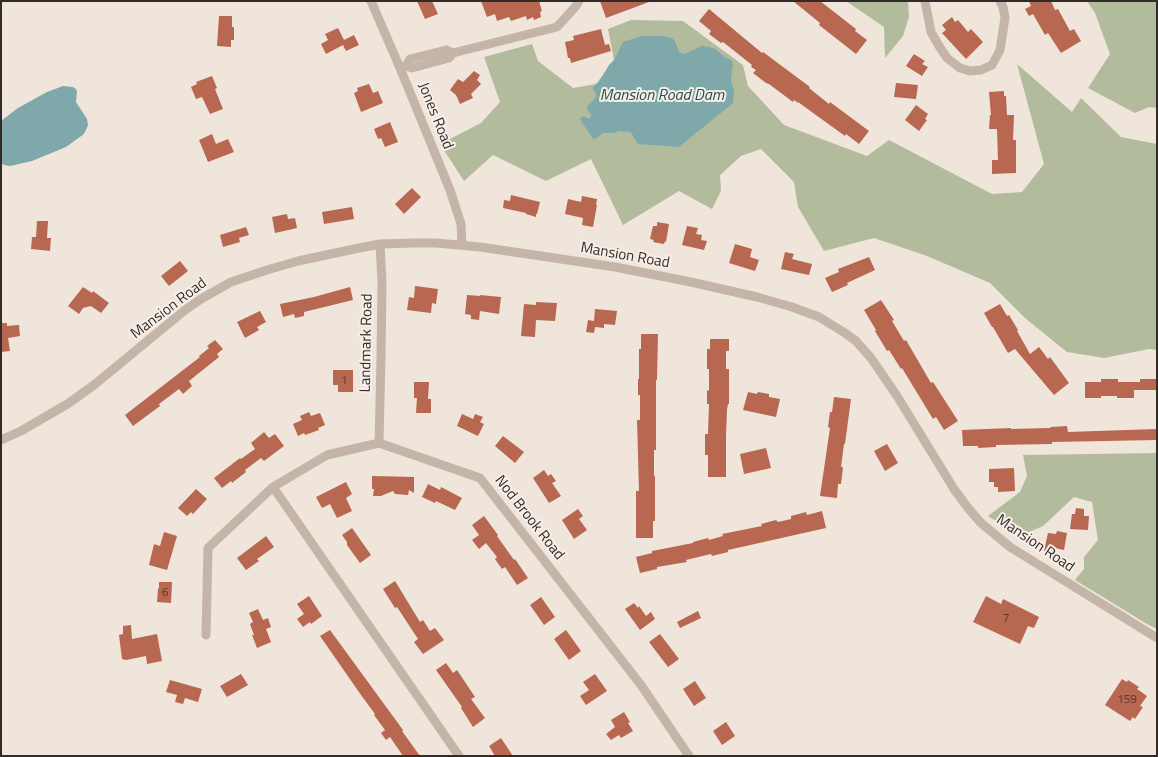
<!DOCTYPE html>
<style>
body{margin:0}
#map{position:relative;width:1158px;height:757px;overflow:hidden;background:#efe5db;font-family:"Titillium Web",sans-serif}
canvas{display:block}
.frame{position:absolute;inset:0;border:2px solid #332b28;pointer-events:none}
</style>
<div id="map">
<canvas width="1158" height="757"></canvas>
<div class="frame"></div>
</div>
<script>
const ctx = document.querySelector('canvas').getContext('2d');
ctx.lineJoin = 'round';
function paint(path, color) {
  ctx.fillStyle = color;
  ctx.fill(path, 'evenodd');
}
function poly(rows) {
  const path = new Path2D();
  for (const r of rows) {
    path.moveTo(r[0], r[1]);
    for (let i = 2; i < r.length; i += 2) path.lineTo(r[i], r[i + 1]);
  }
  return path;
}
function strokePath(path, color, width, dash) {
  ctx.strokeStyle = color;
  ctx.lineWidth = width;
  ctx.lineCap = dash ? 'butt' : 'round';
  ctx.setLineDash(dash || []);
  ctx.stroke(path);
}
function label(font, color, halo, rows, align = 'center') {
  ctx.font = font + ' "Titillium Web",sans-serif';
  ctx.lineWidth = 4;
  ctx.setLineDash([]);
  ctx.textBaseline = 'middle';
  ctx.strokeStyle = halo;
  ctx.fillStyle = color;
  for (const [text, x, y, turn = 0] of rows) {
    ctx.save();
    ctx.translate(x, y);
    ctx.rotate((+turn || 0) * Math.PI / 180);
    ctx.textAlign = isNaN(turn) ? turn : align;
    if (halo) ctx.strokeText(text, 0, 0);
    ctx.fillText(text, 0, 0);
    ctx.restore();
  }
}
paint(poly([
 [846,1,908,1,909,17,903,36,885,58,884,27],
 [1087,1,1157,1,1157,108,1149,107,1135,113,1088,88,1110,54,1095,13],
 [631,20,683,21,743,65,748,86,784,125,867,156,889,140,992,194,1022,192,1044,164,1017,64,1072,112,1081,98,1121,137,1157,144,1157,350,1149,349,1104,358,1067,352,1025,318,990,283,927,256,874,238,824,251,798,207,794,182,761,149,741,156,720,175,721,191,712,209,679,191,623,225,591,159,546,181,493,155,464,181,440,144,481,123,500,102,484,57,532,44,538,61,573,88,596,84,614,60,608,29],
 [1157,453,1157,629,1147,624,1075,580,1084,569,1084,557,1098,540,1092,502,1074,497,1043,526,1020,536,988,516,1020,492,1027,476,1023,455]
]), '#b2bc9d');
paint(poly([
 [642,36,663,36,672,38,675,41,679,52,685,54,702,46,709,47,716,49,724,57,731,60,733,63,731,80,734,91,733,103,679,147,638,144,632,134,629,132,620,131,613,133,603,133,597,138,593,139,580,119,582,116,590,119,591,115,587,109,588,105,594,100,596,97,596,93,593,90,593,87,599,82,609,65,614,60,623,42],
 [63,86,73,87,76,89,77,92,76,102,87,119,88,125,84,134,66,147,32,161,10,166,4,165,1,163,1,121,18,108,47,92]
]), '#7ea8a9');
paint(poly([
 [417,1,432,1,438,14,425,19],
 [481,1,539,1,542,11,540,12,541,17,534,20,533,17,527,20,526,16,511,21,509,17,497,21,495,14,487,17],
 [600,1,649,1,649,2,606,18],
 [793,1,820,1,856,29,855,31,867,40,856,54,819,25,820,23],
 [1029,1,1051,1,1055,10,1058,9,1070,31,1074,29,1081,41,1061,53,1048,33,1045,35,1033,14,1029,16,1025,9,1031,6],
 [709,9,762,53,763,52,810,87,809,88,829,104,830,102,869,131,859,144,846,134,845,136,798,102,798,103,794,100,793,102,769,84,766,83,753,73,756,70,751,67,752,65,723,42,721,43,709,34,711,31,699,21],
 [219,16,232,16,232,27,234,27,234,40,231,40,231,47,217,46],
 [952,17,955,22,958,20,968,32,971,29,983,42,966,59,942,33,946,30,942,25],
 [338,28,344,40,354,35,359,45,346,51,343,45,326,54,321,44,328,40,325,34],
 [601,29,605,45,609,44,611,51,571,63,570,58,568,58,565,42,574,40,573,36],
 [914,54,925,61,922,64,928,67,922,76,906,66],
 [474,71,480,75,477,80,481,84,471,94,473,98,460,104,456,95,450,90,458,79,463,82],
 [212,76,217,88,215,89,223,109,210,114,202,97,196,99,191,87,197,84,196,82],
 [896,83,918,85,916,99,894,97],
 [369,84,373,93,378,91,383,103,361,112,354,93,358,91,357,88],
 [1004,91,1004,96,1006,96,1007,115,1014,115,1013,140,1016,140,1016,173,992,174,992,160,998,160,997,129,989,129,990,115,991,115,989,92],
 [916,105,928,114,925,119,927,120,919,131,905,120],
 [390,122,398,142,385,147,381,138,378,139,374,129],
 [212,134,216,144,228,139,234,152,208,162,199,140],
 [412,188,421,197,404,214,395,204],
 [511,195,540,202,537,214,536,214,536,217,526,214,526,213,503,208,504,200,510,201],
 [582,196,597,199,596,205,597,205,593,227,582,225,583,218,565,214,568,199,581,202],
 [352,207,354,219,324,224,322,212],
 [287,214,288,219,295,218,297,228,275,233,272,217],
 [37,221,48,221,47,238,51,238,50,251,31,249,32,237,36,237],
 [657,222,669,224,666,242,665,241,664,244,653,242,654,240,650,239,653,226,657,226],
 [687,226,698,228,696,234,702,235,701,240,707,241,704,250,682,245],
 [246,227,249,235,239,238,240,242,223,247,220,235],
 [735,244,752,249,750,257,759,260,755,271,729,263],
 [785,252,794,254,792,259,812,264,809,275,781,269],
 [869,257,875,270,847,283,848,285,832,292,825,278,839,272,838,269],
 [180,261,188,271,169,286,161,276],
 [415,286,438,289,436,304,432,303,431,313,407,310,409,297,414,298],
 [83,287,92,293,93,291,109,303,101,313,91,306,83,308,79,314,68,306],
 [350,287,353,300,304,312,304,316,295,318,294,314,283,317,280,304,314,297],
 [467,295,480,296,480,295,501,297,499,314,480,311,479,320,471,319,471,315,465,314],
 [881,300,894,320,892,321,904,341,906,340,931,383,933,382,958,421,944,430,936,417,933,419,902,368,901,369,889,350,887,351,875,331,876,330,864,310],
 [536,302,557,303,555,321,536,320,535,337,521,336,524,304,536,305],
 [1000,304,1007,316,1009,315,1018,330,1017,331,1030,354,1039,347,1048,359,1050,357,1069,383,1054,395,1015,349,1008,353,993,327,992,327,984,313],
 [595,309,617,311,615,325,604,324,604,328,595,327,594,333,586,332,588,320,594,321],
 [260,311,266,322,257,327,259,330,245,338,237,322],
 [1,323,7,323,7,326,19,325,20,336,8,338,10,351,1,352],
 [641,334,658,334,657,380,656,380,656,450,654,450,654,476,655,476,655,521,653,521,653,538,636,538,636,491,639,491,637,420,640,420,640,395,638,395,638,379,639,379,639,349,641,349],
 [710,339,729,339,729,351,726,351,726,369,729,369,729,404,728,404,727,410,726,435,726,477,708,477,708,455,705,455,705,434,708,434,709,404,707,404,707,390,709,391,709,369,707,369,707,349,710,349],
 [215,340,223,349,217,354,219,357,189,381,192,386,183,394,179,389,159,404,160,406,133,426,125,415,200,357,199,356,209,348,207,346],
 [333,370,353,370,353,392,338,392,338,385,333,385],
 [1101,379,1118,379,1118,382,1140,382,1140,379,1157,379,1157,390,1134,390,1134,398,1117,398,1117,396,1101,396,1101,398,1085,398,1085,382,1101,382],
 [414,382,429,382,428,399,431,399,431,413,416,413,417,398,414,398],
 [748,392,757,394,758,392,769,394,769,397,780,399,776,417,743,410],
 [834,397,851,399,845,444,844,444,841,467,843,467,841,484,838,484,837,498,820,496,830,428,828,427,830,412,832,412],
 [309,412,311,416,320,413,325,425,318,428,319,430,305,435,304,433,298,436,293,424,302,420,300,416],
 [462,414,473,419,475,414,483,417,480,422,484,424,478,436,457,426],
 [1067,426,1068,432,1157,429,1157,440,1052,442,1052,444,996,445,996,447,978,448,978,446,963,446,962,430,1011,428,1011,429,1050,428,1051,427],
 [264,432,269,438,275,434,284,446,264,461,261,458,245,470,246,472,232,483,231,481,222,488,214,478,240,458,241,459,255,449,251,443],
 [503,436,524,452,515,463,495,446],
 [887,444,898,463,885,471,874,451],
 [766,448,771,468,744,474,740,454],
 [1014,468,1015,491,998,492,998,487,994,487,994,482,989,482,989,469],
 [544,470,548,476,551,474,556,481,552,483,561,496,549,503,533,478],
 [372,476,414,477,414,493,409,490,408,495,395,494,393,491,381,496,373,496,374,489,372,489],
 [346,482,352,494,346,498,352,511,337,518,330,504,322,508,316,497],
 [428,484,440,490,441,487,462,498,455,510,436,501,435,503,422,497],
 [196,489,207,499,193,514,191,512,187,516,178,508],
 [1076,508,1084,509,1084,516,1089,516,1088,530,1070,529,1072,514,1075,514],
 [578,509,583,516,579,519,587,530,574,539,562,520],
 [822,511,826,528,728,550,728,552,712,556,711,554,686,560,687,562,657,567,657,569,640,573,636,557,652,553,652,551,693,543,693,542,708,538,709,540,723,536,722,534,762,526,761,524,776,520,778,522,791,519,791,516,806,512,807,515],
 [484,516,498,535,497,536,514,560,515,559,528,578,517,585,505,567,502,569,495,559,497,557,486,543,479,549,472,540,479,535,472,525],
 [352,528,371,555,360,563,347,545,347,542,342,535],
 [1057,531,1067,533,1064,550,1055,548,1054,553,1044,551,1048,533,1056,534],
 [164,532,177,536,167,570,149,565,154,544,160,546],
 [266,536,274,547,257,559,259,561,246,570,237,558],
 [395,581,420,622,423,620,430,631,435,628,444,640,423,654,414,642,418,639,397,607,395,608,383,589],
 [159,582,172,582,171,603,157,602,158,589,159,588],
 [309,596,322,616,311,624,310,622,303,627,297,619,304,614,297,604],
 [986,596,1001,604,1003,599,1039,617,1034,628,1028,626,1020,644,973,622],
 [541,597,555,617,544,625,530,605],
 [634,603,638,608,639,606,646,616,651,612,655,619,640,630,625,609],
 [258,609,263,620,268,618,271,627,266,629,271,642,257,648,252,635,254,635,250,624,253,622,249,613],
 [698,611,701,618,680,628,677,622],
 [131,625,132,639,157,634,162,661,147,664,146,656,126,660,122,659,119,635,123,634,123,626],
 [330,630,403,730,402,731,420,756,403,756,390,737,386,740,381,733,385,730,374,715,375,714,361,695,320,636],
 [566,630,581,651,569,660,554,639],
 [660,634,679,659,668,667,649,642],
 [446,663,453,673,457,670,475,697,471,699,485,718,473,727,461,708,462,707,436,670],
 [241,674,248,685,227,697,220,686],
 [595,674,607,691,586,705,580,696,589,690,583,682],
 [1122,679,1127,682,1128,680,1139,687,1137,689,1147,696,1140,706,1143,707,1135,719,1133,717,1130,721,1105,705],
 [170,680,202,689,198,702,185,698,183,704,175,702,177,695,166,692],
 [695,681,706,698,694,706,683,689],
 [624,712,630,722,628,723,633,731,621,738,619,735,611,740,606,734,615,727,611,720],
 [726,722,735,736,722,745,713,731],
 [501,738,513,756,495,756,489,746]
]), '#b86750');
strokePath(poly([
 [371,1,400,68,450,190,461,224,462,245],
 [925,1,931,32,939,46,947,58,960,68,970,71,981,70,992,65,1000,50,1005,18,1003,7,1000,1],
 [406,66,410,59,446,50,453,53],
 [400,68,406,66,412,68,449,58,453,53,557,27,576,6,579,1],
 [1,440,21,431,69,403,94,385,185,310,201,299,231,282,267,270,298,261,359,248,380,244,415,243,436,243,480,247,615,267,691,282,757,297,792,307,819,317,845,333,856,341,871,358,897,396,954,489,968,508,981,523,1010,547,1157,638],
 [379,443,381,359,382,281,380,244],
 [273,487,459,756],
 [206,635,208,548,273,487,327,455,379,443,480,478,641,685,689,756]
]), '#c5b5a9', 9);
label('12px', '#543a32', null, [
 ["1",344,381],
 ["6",165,593],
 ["7",1006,619],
 ["159",1127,700]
]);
label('15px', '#332b28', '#f7efe7', [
 ["Jones Road",435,116,68],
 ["Mansion Road",625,256,10],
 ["Mansion Road",169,309,-37],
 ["Landmark Road",367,343,-89],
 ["Nod Brook Road",529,518,52],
 ["Mansion Road",1035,544,34]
]);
label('italic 16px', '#224e50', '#f7efe7', [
 ["Mansion Road Dam",662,96]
]);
</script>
